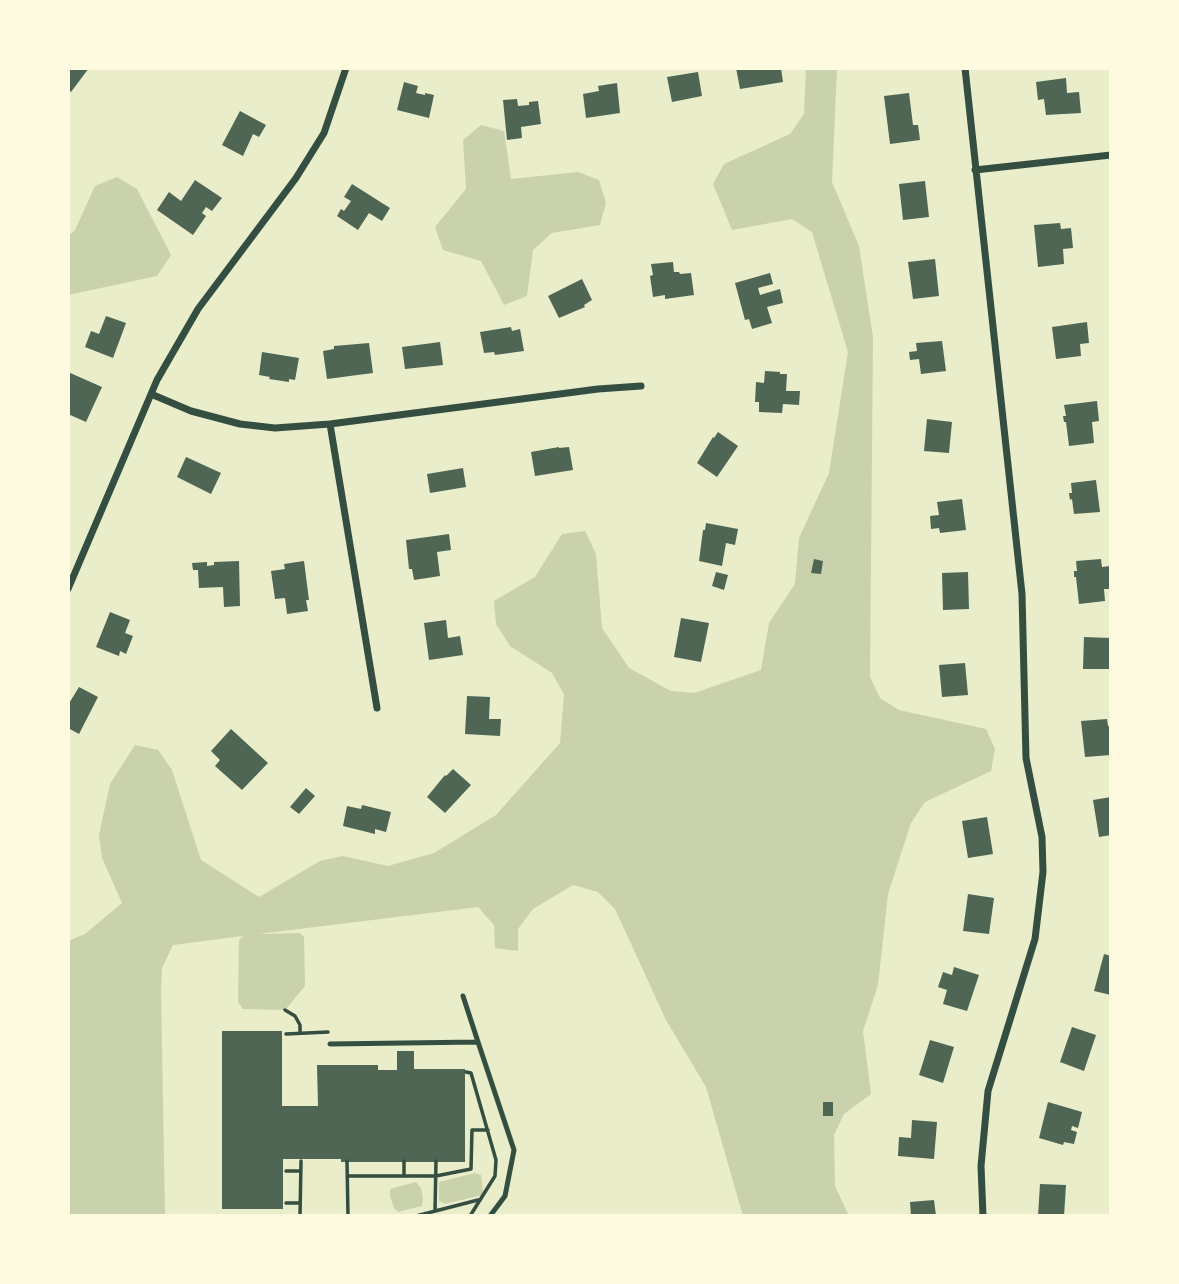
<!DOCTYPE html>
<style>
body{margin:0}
#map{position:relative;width:1179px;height:1284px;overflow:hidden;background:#e9edc9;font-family:Mulish,sans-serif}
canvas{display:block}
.frame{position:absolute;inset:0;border:70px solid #fefae0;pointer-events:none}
</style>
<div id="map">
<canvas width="1179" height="1284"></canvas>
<div class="frame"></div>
</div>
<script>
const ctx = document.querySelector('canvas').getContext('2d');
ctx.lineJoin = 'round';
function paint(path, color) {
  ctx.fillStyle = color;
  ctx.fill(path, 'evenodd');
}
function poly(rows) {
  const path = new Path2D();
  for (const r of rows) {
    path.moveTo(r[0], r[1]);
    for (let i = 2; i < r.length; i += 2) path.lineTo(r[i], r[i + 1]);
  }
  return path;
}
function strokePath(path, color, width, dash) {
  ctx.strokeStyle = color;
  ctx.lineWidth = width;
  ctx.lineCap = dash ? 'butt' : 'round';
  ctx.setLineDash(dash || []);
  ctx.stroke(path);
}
paint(poly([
 [806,68,837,68,832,182,859,246,873,337,870,677,880,698,899,710,986,729,995,749,991,771,925,802,911,823,888,894,878,985,863,1031,871,1094,844,1114,834,1135,835,1186,849,1216,743,1216,706,1087,666,1020,615,909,598,892,573,885,533,909,518,929,518,951,495,948,494,925,478,907,258,934,300,933,304,937,305,986,285,1010,243,1009,238,1002,239,940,243,936,173,945,162,968,161,990,165,1216,68,1216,68,941,85,934,122,903,102,858,99,835,110,784,135,745,158,750,172,770,201,860,259,897,320,861,343,856,388,866,434,853,496,815,560,743,564,694,552,673,510,646,496,624,494,601,535,577,562,534,585,531,596,554,602,628,629,668,671,691,694,693,761,670,769,623,795,584,799,538,829,473,848,352,812,232,792,219,732,230,713,184,724,164,790,134,804,114],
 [481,125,504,131,511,179,578,172,599,180,606,203,600,225,552,233,533,250,527,296,504,305,481,261,443,250,435,227,466,189,463,140],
 [117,177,137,189,171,255,157,276,68,295,68,236,75,230,95,186],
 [475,1173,481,1175,483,1191,482,1195,445,1204,439,1201,439,1182],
 [416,1182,421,1188,423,1199,422,1206,398,1212,394,1208,390,1196,390,1189]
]), '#cad2ad');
paint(poly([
 [68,68,89,68,71,92,68,90],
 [736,68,781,68,783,82,740,89],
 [698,72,702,96,672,102,667,77],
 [1066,78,1067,93,1079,92,1081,113,1046,115,1044,99,1038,100,1036,82],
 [404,82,418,86,416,93,425,95,425,93,434,95,429,118,397,110],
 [617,83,620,113,586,118,583,94,599,91,598,86],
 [909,93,913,125,918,125,920,140,890,144,884,96],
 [517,99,518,106,529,105,529,102,538,101,541,124,521,127,522,138,507,140,503,100],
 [240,111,266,125,259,137,253,134,243,156,222,145],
 [195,180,222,198,212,211,206,207,202,213,206,216,193,235,157,210,169,192,181,201],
 [925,181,929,217,903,220,899,184],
 [352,184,390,208,382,221,369,213,358,230,337,216,341,209,344,211,351,201,344,197],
 [1060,223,1061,229,1071,228,1073,248,1063,249,1064,264,1038,267,1034,225],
 [935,259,939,296,913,299,908,262],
 [673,262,674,272,679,272,680,274,691,273,694,295,665,299,665,295,653,297,650,276,653,275,651,264],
 [770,273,773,284,758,288,760,295,780,289,783,303,767,307,772,323,752,329,749,319,745,320,735,283],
 [582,279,592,300,584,305,585,307,559,318,548,296],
 [106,316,126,323,113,358,85,347,91,331,99,334],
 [1087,322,1089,343,1080,344,1081,356,1056,359,1052,327],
 [511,327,512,331,520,329,524,351,495,355,494,352,484,353,480,332],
 [942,341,946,371,921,374,919,359,910,360,909,352,917,351,916,343],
 [440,342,443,365,405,369,402,347],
 [369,343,373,373,327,379,323,351,334,349,334,346],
 [262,352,299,358,295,380,289,379,289,382,269,379,270,377,259,375],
 [765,371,780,372,780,374,787,374,786,391,800,391,799,405,783,404,782,413,759,412,759,402,755,402,756,382,764,383],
 [68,372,102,387,86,422,68,414,68,400,70,396,68,395],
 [1097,401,1099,421,1092,422,1094,443,1069,446,1066,422,1064,422,1063,416,1066,416,1064,405],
 [927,419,952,422,949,453,924,451],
 [718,432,738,446,717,477,697,463,713,437,714,438],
 [559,447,559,448,569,447,573,470,535,476,531,452],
 [186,457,221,473,211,494,177,477],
 [463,468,466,487,430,493,427,474],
 [1096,480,1100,512,1074,514,1072,499,1070,500,1069,493,1072,493,1071,483],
 [962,499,966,530,940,533,939,528,931,529,930,516,939,515,937,502],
 [706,523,738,529,735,545,726,543,722,566,699,561,703,530,705,530],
 [449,534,451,550,437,552,440,576,414,580,412,569,409,569,406,540],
 [814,559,823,561,821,574,811,573],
 [1101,559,1102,567,1110,566,1111,589,1104,589,1105,601,1079,604,1076,577,1074,577,1074,571,1077,571,1076,561],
 [239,561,240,606,224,607,223,587,199,588,198,570,193,570,192,563,207,562,207,566,214,565,214,562],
 [304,561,309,600,306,600,308,611,287,614,285,598,275,599,271,571,285,569,284,564],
 [716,572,728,575,724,590,712,586],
 [968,572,969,609,943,610,942,573],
 [110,612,130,620,125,633,133,636,126,654,120,651,119,656,96,647],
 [681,618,709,623,701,662,674,657],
 [446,620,448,638,460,636,463,655,429,660,424,623],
 [1084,637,1111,638,1109,669,1083,669],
 [965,663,968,695,942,697,939,665],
 [79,687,98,697,79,734,68,728,68,705],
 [467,696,490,697,489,719,501,719,500,736,465,734],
 [1107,719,1108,726,1111,726,1111,755,1085,757,1081,721],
 [231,729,268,763,242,790,215,766,220,760,211,751],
 [453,769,471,785,445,813,427,797,445,775,446,776],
 [306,788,315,796,299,814,290,807],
 [1111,797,1111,835,1099,837,1093,800],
 [362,805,391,812,386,832,375,829,375,834,343,826,347,806,361,809],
 [987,817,993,854,968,858,962,821],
 [968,894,994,898,989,934,963,931],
 [1104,954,1111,956,1111,995,1094,991],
 [954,967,979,975,967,1011,943,1004,947,990,938,987,943,972,952,975],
 [1072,1027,1096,1035,1084,1071,1060,1062],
 [222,1031,282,1031,282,1106,318,1106,317,1065,378,1065,378,1070,397,1070,397,1051,414,1051,414,1069,465,1069,465,1162,341,1162,341,1159,283,1159,283,1209,222,1209],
 [930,1040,954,1047,943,1083,919,1075],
 [823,1102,833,1102,833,1116,823,1116],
 [1048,1102,1082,1112,1078,1128,1072,1126,1071,1130,1077,1132,1074,1144,1064,1142,1063,1145,1039,1138],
 [912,1120,937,1122,934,1159,898,1156,899,1137,911,1138],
 [1040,1184,1066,1185,1064,1216,1038,1216],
 [934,1200,936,1216,911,1216,910,1202]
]), '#4f6655');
strokePath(poly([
 [285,1010,295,1016,300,1025,300,1033],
 [286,1034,328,1032],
 [466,1072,471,1073,496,1160,495,1176,470,1216],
 [347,1161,348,1216],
 [286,1171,301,1171],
 [347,1176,436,1176,471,1169,472,1130,488,1130],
 [404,1176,404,1161],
 [286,1203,300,1203],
 [435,1211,436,1161],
 [300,1216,301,1161],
 [416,1216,478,1200]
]), '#344e41', 3.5);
strokePath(poly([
 [463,996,478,1042],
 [330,1044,478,1042,514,1150,505,1196,490,1216]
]), '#344e41', 5);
strokePath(poly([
 [965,68,1022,594,1026,758,1042,837,1043,872,1035,939,988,1091,981,1166,983,1216],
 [975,170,1111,155],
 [151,394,191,411,240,424,275,428,330,424,598,389,641,386],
 [330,424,377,708],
 [68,589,157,380,198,309,296,178,324,133,346,68]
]), '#344e41', 7);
</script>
